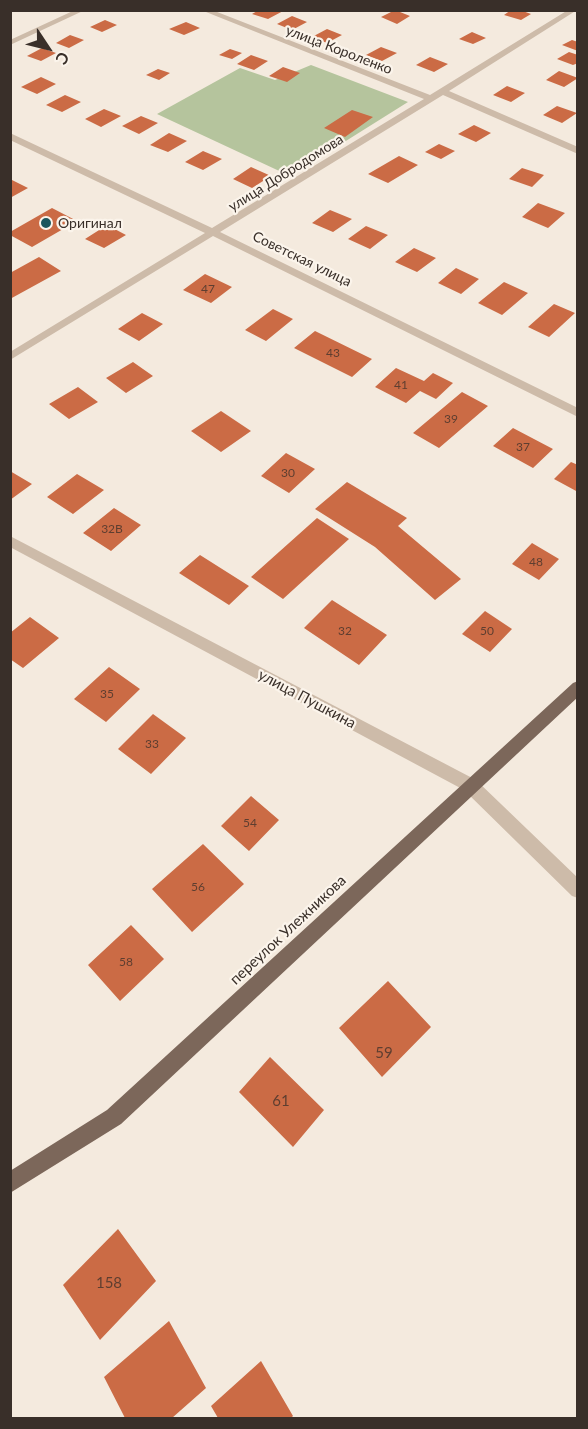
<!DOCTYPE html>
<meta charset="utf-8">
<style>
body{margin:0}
#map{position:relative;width:588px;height:1429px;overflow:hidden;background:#f4eade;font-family:Lato,sans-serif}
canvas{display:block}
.frame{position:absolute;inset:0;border:12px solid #392f29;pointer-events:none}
.north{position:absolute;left:18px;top:18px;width:60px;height:60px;-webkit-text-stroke:4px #fbf4eb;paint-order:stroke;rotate:125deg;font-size:16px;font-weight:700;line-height:24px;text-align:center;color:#392f29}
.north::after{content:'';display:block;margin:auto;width:21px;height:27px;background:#392f29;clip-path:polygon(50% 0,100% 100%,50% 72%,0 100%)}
</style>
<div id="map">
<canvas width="588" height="1429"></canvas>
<div class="frame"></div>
<div class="north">С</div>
</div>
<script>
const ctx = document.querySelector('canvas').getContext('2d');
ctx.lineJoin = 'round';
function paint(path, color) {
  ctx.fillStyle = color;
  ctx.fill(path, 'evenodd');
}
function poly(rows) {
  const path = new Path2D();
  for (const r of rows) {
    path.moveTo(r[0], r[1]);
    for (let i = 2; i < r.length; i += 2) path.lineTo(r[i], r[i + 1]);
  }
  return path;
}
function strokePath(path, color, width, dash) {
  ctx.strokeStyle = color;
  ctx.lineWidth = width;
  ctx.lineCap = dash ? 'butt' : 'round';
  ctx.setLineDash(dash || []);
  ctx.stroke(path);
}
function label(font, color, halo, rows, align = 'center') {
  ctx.font = font + ' Lato,sans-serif';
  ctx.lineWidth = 4.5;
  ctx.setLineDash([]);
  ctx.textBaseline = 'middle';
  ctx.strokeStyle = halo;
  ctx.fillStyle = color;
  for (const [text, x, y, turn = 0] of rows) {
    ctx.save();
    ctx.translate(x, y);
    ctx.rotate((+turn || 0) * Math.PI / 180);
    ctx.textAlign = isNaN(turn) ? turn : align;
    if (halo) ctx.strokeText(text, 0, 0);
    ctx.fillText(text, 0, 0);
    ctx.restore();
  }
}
paint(poly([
 [311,65,408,102,290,176,157,114,240,68,275,80]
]), '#b5c49d');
paint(poly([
 [259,10,285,10,268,19,252,14],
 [395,10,410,16,397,24,381,17],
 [511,10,520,10,531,14,521,20,504,15],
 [292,16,307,22,292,30,277,24],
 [105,20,117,25,102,32,90,27],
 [186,22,200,28,184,35,169,29],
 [327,29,342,35,327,43,312,37],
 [472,32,486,38,473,44,459,39],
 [70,35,84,40,69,48,56,43],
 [572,40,578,42,578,51,562,45],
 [381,47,397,53,382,61,366,55],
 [42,48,56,53,41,61,27,56],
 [230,49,242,53,232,59,219,55],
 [569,52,578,55,578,63,573,65,557,59],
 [251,55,268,61,254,70,237,64],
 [430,57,448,64,434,72,416,65],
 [283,67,300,73,287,82,269,76],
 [158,69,170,73,159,80,146,75],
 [559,71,578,78,564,87,546,80],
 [41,77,56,84,37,94,21,87],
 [507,86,525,93,511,102,493,95],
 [65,95,81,102,62,112,46,105],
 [557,106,577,113,562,123,543,115],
 [104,109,121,116,101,127,85,119],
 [352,110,373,117,345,137,324,128],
 [141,116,158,123,139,134,122,126],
 [474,125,491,133,476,142,458,134],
 [169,133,187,141,168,152,150,145],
 [439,144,455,151,441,159,425,152],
 [203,151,222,159,203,170,185,162],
 [399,156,418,165,388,183,368,174],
 [251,167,271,176,252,188,233,179],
 [522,168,544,175,532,187,509,179],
 [10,179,28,188,10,198],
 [538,203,565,213,548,228,522,217],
 [52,208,77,221,32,247,10,235,10,232],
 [330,210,352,219,333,232,312,223],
 [107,225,126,235,104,248,85,239],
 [366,226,388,235,370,249,348,239],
 [414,248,436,258,417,272,395,262],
 [39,257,61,271,10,299,10,273],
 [456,268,479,279,461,294,438,283],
 [205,274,232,287,211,303,183,290],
 [504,282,528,293,502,315,478,303],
 [554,304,575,313,549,337,528,327],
 [273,309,293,319,266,341,245,330],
 [142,313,163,324,139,341,118,329],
 [315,331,372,359,352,377,294,348],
 [133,362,153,376,126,393,106,378],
 [396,368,424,381,433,373,453,383,436,399,420,391,406,403,375,387],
 [78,387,98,402,69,419,49,404],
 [462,392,488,406,439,448,413,433],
 [221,411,251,431,221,452,191,431],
 [513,428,553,449,533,468,493,446],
 [286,453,315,469,289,493,261,476],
 [571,462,578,465,578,492,554,479],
 [10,471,32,484,10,500],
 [77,474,104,490,73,514,47,497],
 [347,482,407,518,398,526,461,579,435,600,375,547,315,509],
 [114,508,141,525,111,551,83,533],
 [317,518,349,539,283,599,251,577],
 [532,543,559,559,539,580,512,564],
 [200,555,249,586,229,605,179,573],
 [332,600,387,635,359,665,304,628],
 [485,611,512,629,490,652,462,634],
 [30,617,59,638,23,668,10,659,10,633],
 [109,667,140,689,106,722,74,699],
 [153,714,186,738,151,774,118,749],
 [251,796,279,820,249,851,221,826],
 [203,844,244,884,192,932,152,889],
 [131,925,164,959,120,1001,88,965],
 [388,981,431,1027,382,1077,339,1028],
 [270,1057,324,1110,293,1147,239,1092],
 [118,1229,156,1281,100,1340,63,1285],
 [169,1321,206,1388,172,1418,125,1418,104,1377],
 [261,1361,293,1416,291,1418,218,1418,211,1406]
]), '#cb6b45');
paint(poly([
 [75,10,85,10,10,45,10,40,75,10],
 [201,10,212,10,430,95,568,10,577,10,449,91,578,147,578,154,443,95,220,232,578,408,578,417,213,236,10,360,10,352,205,233,10,140,10,133,212,228,424,99,201,10],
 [10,536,476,780,578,878,578,898,572,896,464,790,10,547,10,536]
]), '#cdbba9');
paint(poly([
 [578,681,578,697,121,1124,10,1193,10,1171,107,1110,573,683,578,681]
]), '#7c675a');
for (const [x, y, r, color] of [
 [46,223,6,"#1c565d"]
]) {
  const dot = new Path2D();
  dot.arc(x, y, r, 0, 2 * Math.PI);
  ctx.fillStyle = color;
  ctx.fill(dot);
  strokePath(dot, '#fbf4eb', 2);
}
label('12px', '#5e3e30', null, [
 ["47",208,289],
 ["43",333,353],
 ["41",401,385],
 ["39",451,419],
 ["37",523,447],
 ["30",288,473],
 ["32В",112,529],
 ["48",536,562],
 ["32",345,631],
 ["50",487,631],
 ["35",107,694],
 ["33",152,744],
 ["54",250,823],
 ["56",198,887],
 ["58",126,962]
]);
label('14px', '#392f29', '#fbf4eb', [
 ["улица Короленко",339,50,21],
 ["улица Добродомова",286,173,-32],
 ["Советская улица",302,259,26]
]);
label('14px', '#392f29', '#fbf4eb', [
 ["Оригинал",58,223]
], 'left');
label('15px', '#392f29', '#fbf4eb', [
 ["улица Пушкина",307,699,28],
 ["переулок Улежникова",288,930,-43]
]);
label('15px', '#5e3e30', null, [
 ["59",384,1053],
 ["61",281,1101],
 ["158",109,1283]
]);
</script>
